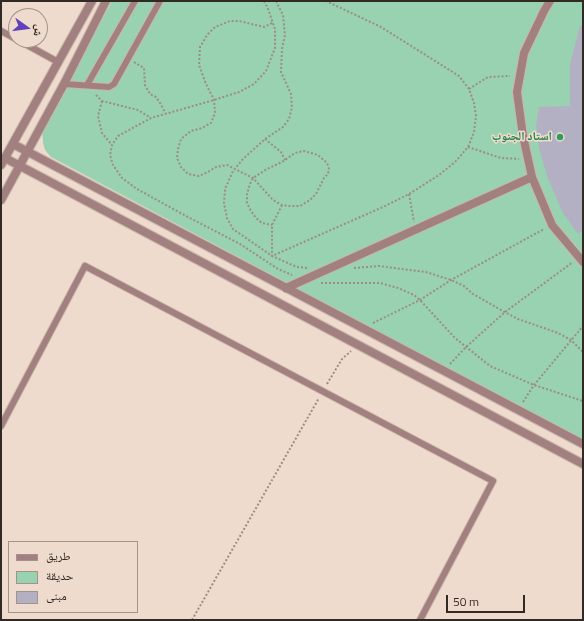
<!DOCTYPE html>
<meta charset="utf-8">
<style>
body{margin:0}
#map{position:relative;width:584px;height:621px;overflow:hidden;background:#efdace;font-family:"Titillium Web","Noto Naskh Arabic",sans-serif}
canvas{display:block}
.frame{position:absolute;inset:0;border:2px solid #312924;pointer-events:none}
.legend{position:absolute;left:8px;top:541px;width:130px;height:72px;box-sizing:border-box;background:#efdace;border:1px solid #a3938a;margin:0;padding:5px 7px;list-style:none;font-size:12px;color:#312924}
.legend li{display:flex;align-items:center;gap:8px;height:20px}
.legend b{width:20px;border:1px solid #a3938a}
.north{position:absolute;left:8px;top:8px;width:40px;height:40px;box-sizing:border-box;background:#efdace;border:1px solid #a3938a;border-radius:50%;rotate:104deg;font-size:11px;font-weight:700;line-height:16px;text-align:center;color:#312924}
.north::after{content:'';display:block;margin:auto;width:14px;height:18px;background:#6041ba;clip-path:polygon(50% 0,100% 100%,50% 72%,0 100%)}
.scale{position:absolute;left:446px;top:595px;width:79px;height:18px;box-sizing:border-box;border:2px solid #312924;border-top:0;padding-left:5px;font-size:12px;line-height:14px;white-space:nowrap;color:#312924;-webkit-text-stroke:3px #efdace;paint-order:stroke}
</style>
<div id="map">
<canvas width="584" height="621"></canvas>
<div class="frame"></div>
<ul class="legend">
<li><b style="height:5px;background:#a38080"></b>طريق</li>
<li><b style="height:11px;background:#98d2b1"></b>حديقة</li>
<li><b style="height:11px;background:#b3b0c4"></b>مبنى</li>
</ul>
<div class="north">ش</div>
<div class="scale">50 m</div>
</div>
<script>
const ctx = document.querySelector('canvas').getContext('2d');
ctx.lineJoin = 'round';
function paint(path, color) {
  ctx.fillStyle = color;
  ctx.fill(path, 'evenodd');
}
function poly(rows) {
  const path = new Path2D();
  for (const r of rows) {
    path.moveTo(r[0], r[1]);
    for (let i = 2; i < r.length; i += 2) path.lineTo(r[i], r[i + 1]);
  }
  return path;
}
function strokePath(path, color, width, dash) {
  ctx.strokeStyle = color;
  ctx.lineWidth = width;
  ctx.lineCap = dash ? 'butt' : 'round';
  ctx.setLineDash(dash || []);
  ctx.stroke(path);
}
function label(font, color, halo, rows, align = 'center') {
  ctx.font = font + ' "Titillium Web","Noto Naskh Arabic",sans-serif';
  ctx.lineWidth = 3;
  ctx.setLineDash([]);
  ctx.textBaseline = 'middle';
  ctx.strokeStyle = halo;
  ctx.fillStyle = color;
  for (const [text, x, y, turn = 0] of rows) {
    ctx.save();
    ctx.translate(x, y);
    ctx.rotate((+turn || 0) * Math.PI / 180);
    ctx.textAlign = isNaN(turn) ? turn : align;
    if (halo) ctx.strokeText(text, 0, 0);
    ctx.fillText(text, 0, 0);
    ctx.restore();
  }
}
paint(poly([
 [112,1,583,1,583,441,51,157,45,150,43,143,42,129]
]), '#98d2b1');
paint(poly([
 [580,26,583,26,583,230,578,234,563,213,548,179,539,148,536,125,539,107,570,106,570,64]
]), '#b3b0c4');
const service = poly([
 [1,31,16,39],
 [18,40,58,62],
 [64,84,109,87,114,84,160,1],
 [87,85,135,1],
 [1,426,85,266,493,481,420,620]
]);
const pedestrian = poly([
 [550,1,544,11,524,53,517,92,523,136,532,177,552,225,583,262],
 [286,288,532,177]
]);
const minor = poly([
 [13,144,583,444],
 [5,158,583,464]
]);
const tertiary = poly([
 [1,165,92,1],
 [1,200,64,84,106,1]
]);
strokePath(service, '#c9b7ac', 8);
strokePath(pedestrian, '#c9b7ac', 10);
strokePath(minor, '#c9b7ac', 10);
strokePath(tertiary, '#c9b7ac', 10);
strokePath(poly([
 [264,1,268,9,275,29,275,48,266,71,254,84,239,92,214,100,151,118,118,136,112,145,110,155,113,165,122,178,137,189,186,216,240,244,278,269,292,275],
 [276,1,283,15,285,35,282,49,281,72,291,94,292,107,289,119,283,127,265,139,243,159,233,171,225,189,224,203,227,218,233,229,272,256,297,267,308,268],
 [272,23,264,27,239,21,230,21,215,27,207,35,200,47,199,65,206,84,214,100,215,113,211,123,202,128,191,131,181,139,178,149,177,158,181,167,188,174,199,176,208,172,216,167,227,165,253,178,273,200,282,205,289,206,300,206,310,200,316,194,324,178,328,174,329,169,327,163,318,155,304,151,295,153,282,162,267,169,253,178,250,184,247,194,247,203,251,211,256,218,262,223,272,225],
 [134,62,144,68,145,85,150,94,156,97,160,103,166,114],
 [469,89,488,77,510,76],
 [96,95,102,101,138,110,151,118],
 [102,101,98,116,102,133,112,145],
 [265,139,281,152,285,160],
 [468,147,501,158,519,159],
 [409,194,414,222],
 [282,205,272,225,272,256,383,207,409,194,439,175,455,162,468,147,474,132,476,116,474,103,469,89,459,76,381,27,326,1],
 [354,268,379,266,426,272,451,280,464,286,473,294,499,309,518,319,558,333,571,340,583,352],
 [321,283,380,283,398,288,414,295,420,300,455,338,490,366,534,385,583,401],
 [373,323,420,300,451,280,544,229],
 [450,364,466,347,505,312,573,262],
 [327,384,342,359,351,351],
 [523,402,534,385,583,326],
 [192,620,319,398]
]), '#9c8d84', 2, [2, 2]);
strokePath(service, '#a38080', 6);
strokePath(pedestrian, '#a38080', 8);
strokePath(minor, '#a38080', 8);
strokePath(tertiary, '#a38080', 8);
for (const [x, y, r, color] of [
 [560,137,4,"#2e9e5b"]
]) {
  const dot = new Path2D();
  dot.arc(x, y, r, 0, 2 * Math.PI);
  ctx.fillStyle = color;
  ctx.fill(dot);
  strokePath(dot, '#efdace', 1.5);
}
label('bold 12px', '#27864d', '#efdace', [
 ["استاد الجنوب",552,137]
], 'right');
</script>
